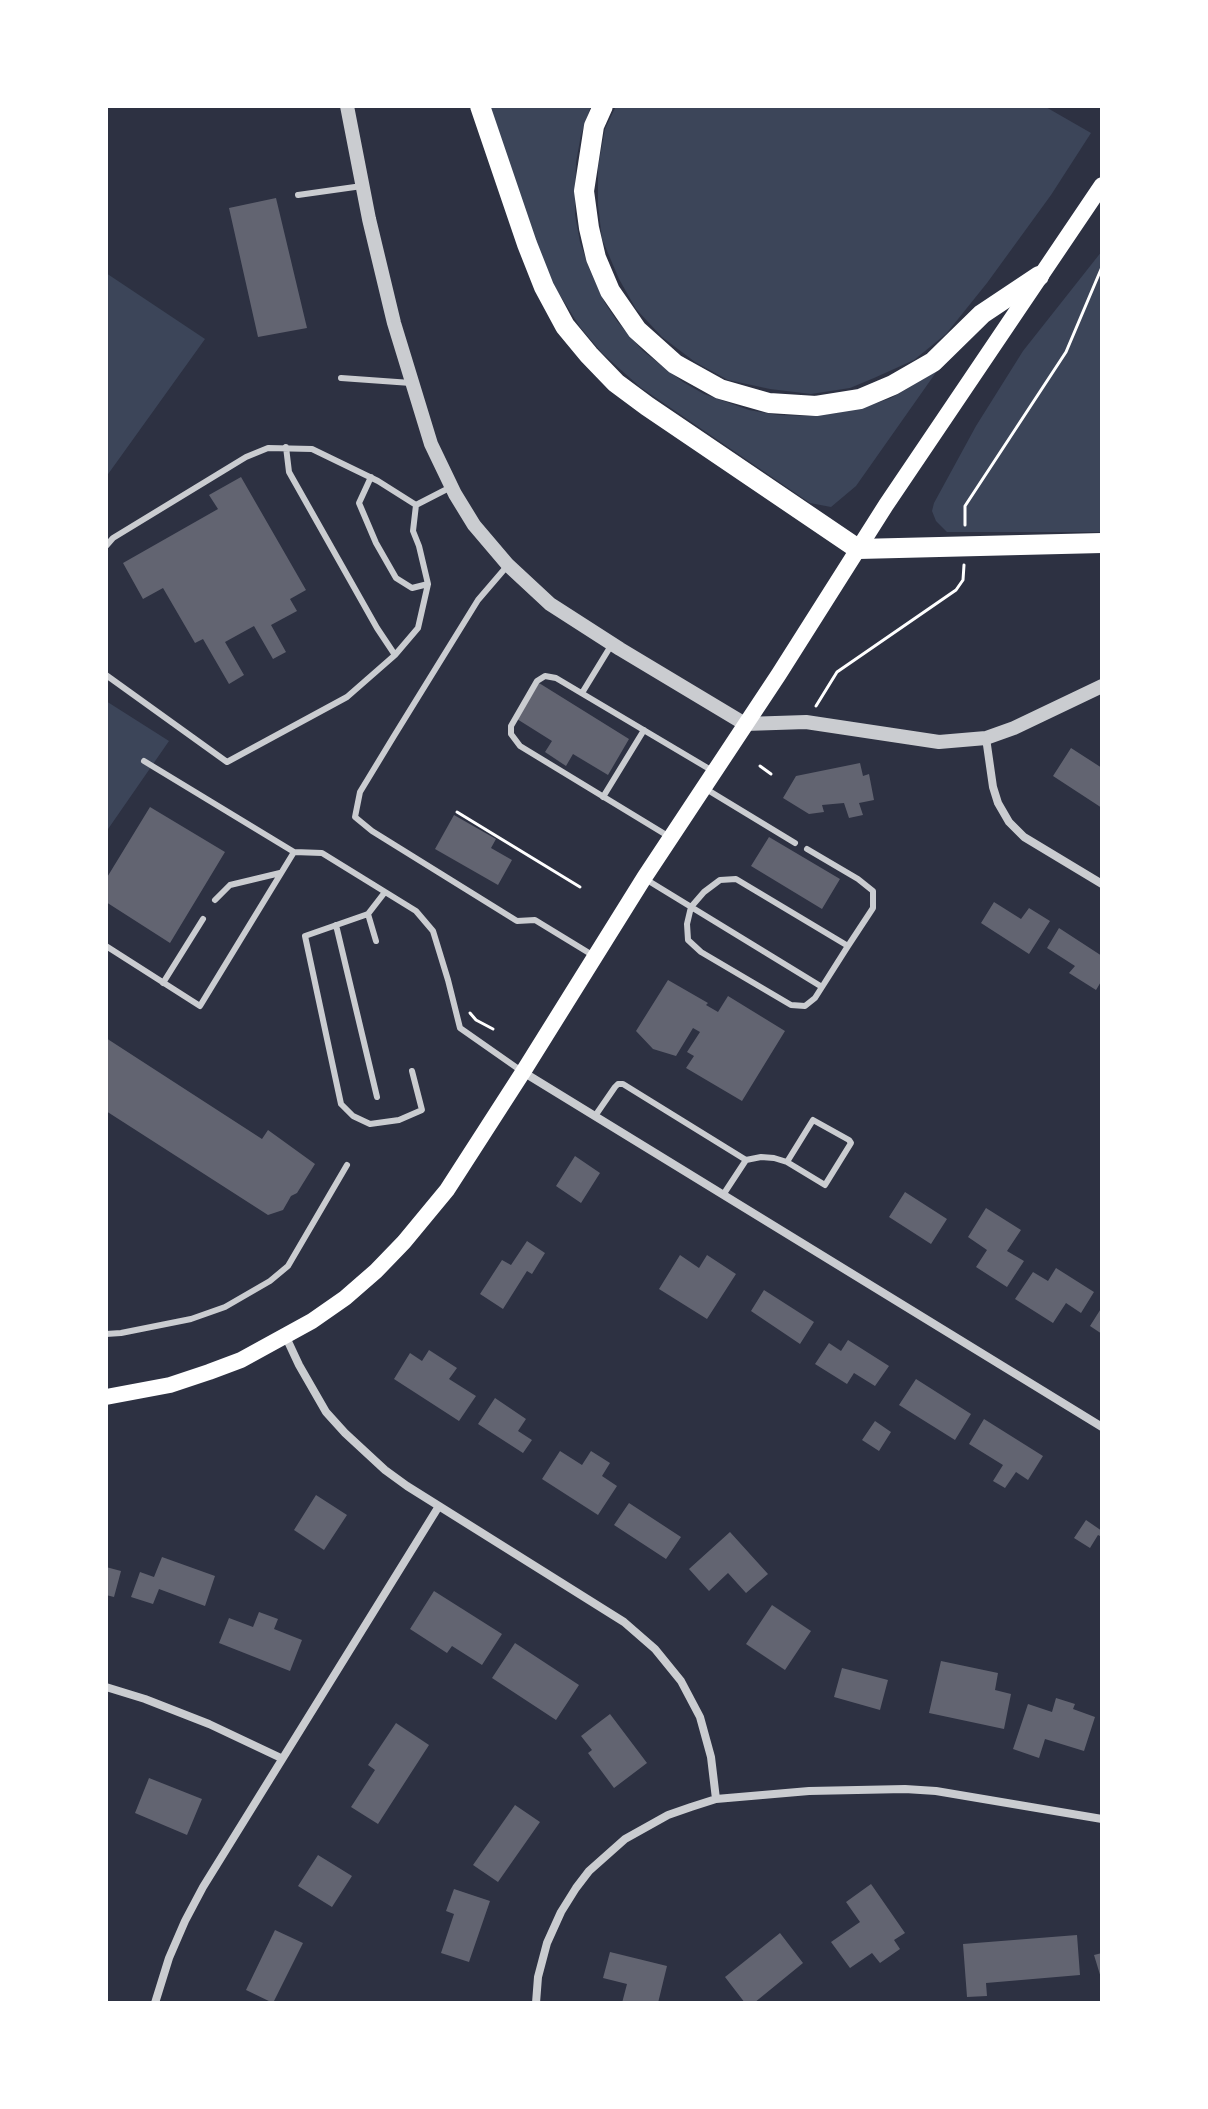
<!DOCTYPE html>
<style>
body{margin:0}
#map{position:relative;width:1208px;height:2109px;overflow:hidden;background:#2d3142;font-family:Inter,sans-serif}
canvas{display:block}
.frame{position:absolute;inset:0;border:108px solid #fff;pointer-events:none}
</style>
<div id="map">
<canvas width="1208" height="2109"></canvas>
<div class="frame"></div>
</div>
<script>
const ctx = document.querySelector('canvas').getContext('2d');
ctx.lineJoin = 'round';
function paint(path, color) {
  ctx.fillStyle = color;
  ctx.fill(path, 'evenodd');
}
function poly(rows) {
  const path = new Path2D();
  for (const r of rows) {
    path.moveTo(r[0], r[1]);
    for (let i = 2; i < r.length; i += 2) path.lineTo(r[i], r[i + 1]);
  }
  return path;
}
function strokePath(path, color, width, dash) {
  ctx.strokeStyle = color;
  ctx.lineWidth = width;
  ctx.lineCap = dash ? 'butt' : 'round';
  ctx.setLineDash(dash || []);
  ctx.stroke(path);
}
paint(poly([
 [490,106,591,106,581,135,576,162,575,215,580,242,589,268,605,303,617,321,643,351,683,382,704,394,749,410,778,415,808,416,837,413,868,406,891,398,937,371,856,486,831,507,810,503,640,387,602,353,580,327,556,289,536,244],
 [616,106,1044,106,1091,133,1051,195,987,283,946,334,914,360,874,378,850,388,811,394,770,389,728,380,695,362,662,337,636,309,619,279,602,239,598,205,598,167,605,129],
 [1102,251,1102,532,947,532,936,521,932,511,934,503,976,426,1023,351],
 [106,273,205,339,106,477],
 [106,701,169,741,106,832]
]), '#3c4559');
paint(poly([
 [276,198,307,328,258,337,229,208],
 [241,477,306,590,290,599,297,611,271,625,286,652,273,659,254,626,225,642,244,675,229,684,203,639,195,643,163,588,143,599,123,563,218,509,209,495],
 [539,683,629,739,608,775,573,754,566,766,545,752,552,741,517,719],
 [1071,748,1102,768,1102,808,1053,776],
 [860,763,863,776,869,774,874,800,859,803,863,815,849,818,844,803,822,805,824,812,809,814,783,798,796,776],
 [150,807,225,852,170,943,106,902,106,879],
 [454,815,496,839,491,848,512,860,498,885,435,849],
 [769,837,840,879,822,909,751,866],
 [994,902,1021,919,1029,908,1050,921,1029,954,981,923],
 [1059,928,1102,956,1102,980,1096,990,1069,973,1075,966,1047,948],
 [668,980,708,1003,706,1005,718,1012,728,996,785,1031,742,1101,686,1068,694,1056,687,1052,700,1032,693,1028,676,1056,653,1049,636,1031],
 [106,1038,262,1139,268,1130,315,1164,297,1193,291,1196,283,1210,268,1215,106,1111],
 [575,1156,600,1173,581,1203,556,1186],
 [905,1192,947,1219,931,1244,889,1217],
 [986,1208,1021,1230,1007,1251,1024,1261,1007,1287,976,1267,987,1250,968,1237],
 [527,1241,545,1253,532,1274,527,1271,503,1309,480,1294,502,1260,511,1265],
 [680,1255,699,1268,707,1255,736,1274,707,1319,659,1289],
 [1056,1268,1094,1292,1081,1313,1066,1303,1053,1323,1015,1299,1033,1272,1048,1281],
 [764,1290,814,1322,800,1344,751,1311],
 [1102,1307,1102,1334,1090,1326],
 [848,1340,889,1366,875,1386,854,1373,847,1384,815,1364,829,1343,841,1351],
 [429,1350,457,1368,449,1379,476,1396,459,1421,394,1379,410,1353,422,1361],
 [916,1379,971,1414,955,1440,899,1405],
 [495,1398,526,1419,518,1431,532,1440,523,1453,478,1424],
 [984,1419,1043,1456,1028,1480,1016,1472,1005,1488,993,1481,1003,1465,969,1444],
 [875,1421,891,1432,879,1451,862,1440],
 [560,1451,582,1465,591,1451,610,1463,602,1476,617,1486,598,1515,542,1479],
 [316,1495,347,1515,324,1550,294,1530],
 [629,1503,681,1537,666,1559,614,1525],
 [1086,1520,1102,1531,1102,1537,1098,1535,1090,1548,1074,1538],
 [730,1532,768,1574,746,1593,728,1573,709,1591,689,1569],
 [162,1557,215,1576,205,1606,159,1589,153,1604,131,1597,140,1572,154,1577],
 [106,1567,121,1571,114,1597,106,1595],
 [434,1591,502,1634,482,1665,452,1646,447,1653,410,1629],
 [772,1605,811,1631,785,1670,746,1644],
 [259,1612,278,1619,274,1629,302,1640,290,1671,219,1643,229,1618,253,1627],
 [515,1643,579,1685,556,1720,492,1678],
 [941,1661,998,1673,995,1690,1011,1694,1004,1729,929,1713],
 [842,1668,888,1680,880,1710,834,1697],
 [1056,1698,1075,1704,1073,1709,1095,1717,1084,1751,1045,1739,1039,1758,1013,1749,1028,1704,1052,1712],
 [610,1714,647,1763,614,1788,588,1753,592,1750,581,1736],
 [396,1723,429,1745,378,1824,351,1807,375,1770,368,1765],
 [149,1778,202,1799,187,1835,135,1813],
 [515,1805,540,1822,498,1882,473,1865],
 [318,1855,352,1876,332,1907,298,1886],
 [871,1884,905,1933,894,1940,900,1949,880,1963,872,1953,850,1968,831,1942,860,1922,846,1902],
 [454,1889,490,1901,469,1962,441,1953,454,1914,446,1911],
 [275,1930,303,1943,273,2003,246,1990],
 [780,1933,803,1963,754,2003,745,2003,725,1977],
 [1077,1935,1080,1975,986,1983,987,1996,967,1997,963,1944],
 [610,1952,667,1966,658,2003,622,2003,627,1984,603,1978],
 [1102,1953,1102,1978,1101,1978,1094,1955]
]), '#626471');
strokePath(poly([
 [965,525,965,506,1066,352,1102,267],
 [816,706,837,672,956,590,963,580,964,565],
 [760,766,771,774],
 [457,812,580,887],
 [470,1013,476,1020,493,1029]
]), '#fff', 3);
strokePath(poly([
 [298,195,362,186],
 [341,378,411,383],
 [286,447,289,472,377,628,395,655],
 [371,477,359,503,376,543,396,578,412,588,428,584],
 [106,546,113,538,246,457,268,448,312,449,378,481,416,505,451,487],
 [508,565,478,600,394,736,360,792,355,817,372,831,517,921,535,920,594,956],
 [106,675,227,762,347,697,395,655,418,628,428,584,419,546,413,531,416,505],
 [582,693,612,644],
 [144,761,294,852],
 [706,789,795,843],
 [603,797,644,730],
 [668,836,520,746,511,734,511,726,537,681,545,676,556,678,711,770],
 [807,849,858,879,873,891,873,908,848,946,822,987,815,998,805,1006,791,1005,701,952,688,940,687,924,691,907,704,892,720,880,736,879,848,946],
 [647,880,822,987],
 [385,892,368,914,305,936,341,1104,353,1116,370,1124,399,1120,422,1110,412,1071],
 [215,900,230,885,280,873],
 [368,914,376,941],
 [336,925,377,1097],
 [106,946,200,1006,294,852,322,853,416,911,433,931,448,980,460,1028,520,1070],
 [163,983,203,919],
 [595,1116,615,1087,618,1084,623,1084,746,1160,761,1157,774,1158,787,1162,825,1185,851,1143,849,1140,813,1120,787,1162],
 [723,1195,746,1160],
 [106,1334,121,1333,191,1319,225,1307,270,1281,288,1266,347,1165]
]), '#caccd0', 6);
strokePath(poly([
 [986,738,993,787,998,803,1009,822,1024,837,1102,884],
 [523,1072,1102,1427],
 [285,1335,299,1365,326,1412,345,1433,385,1470,407,1486,624,1622,655,1649,681,1681,700,1717,711,1757,716,1799],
 [106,1687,145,1699,209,1724,281,1758],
 [155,2003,169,1958,185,1921,203,1887,439,1506],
 [536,2003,538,1977,547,1943,561,1912,576,1888,589,1871,625,1839,668,1815,691,1807,716,1799,809,1791,905,1789,936,1791,1102,1819]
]), '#caccd0', 8);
strokePath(poly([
 [347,106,369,219,394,323,431,444,455,494,474,525,508,565,550,604,620,649,745,724,806,722,939,742,986,738,1014,728,1102,686]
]), '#caccd0', 14);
strokePath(poly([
 [106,1397,170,1385,209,1372,241,1360,312,1321,345,1298,376,1271,404,1242,447,1190,523,1072,644,878,779,674,886,505,1102,185]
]), '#fff', 16);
strokePath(poly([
 [480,106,527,244,544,287,565,326,589,355,616,383,647,406,858,549,1102,543],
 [603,106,594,126,584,191,589,228,596,258,610,291,637,330,675,364,720,389,769,403,816,406,860,399,893,385,933,362,982,314,1039,276]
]), '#fff', 20);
</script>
